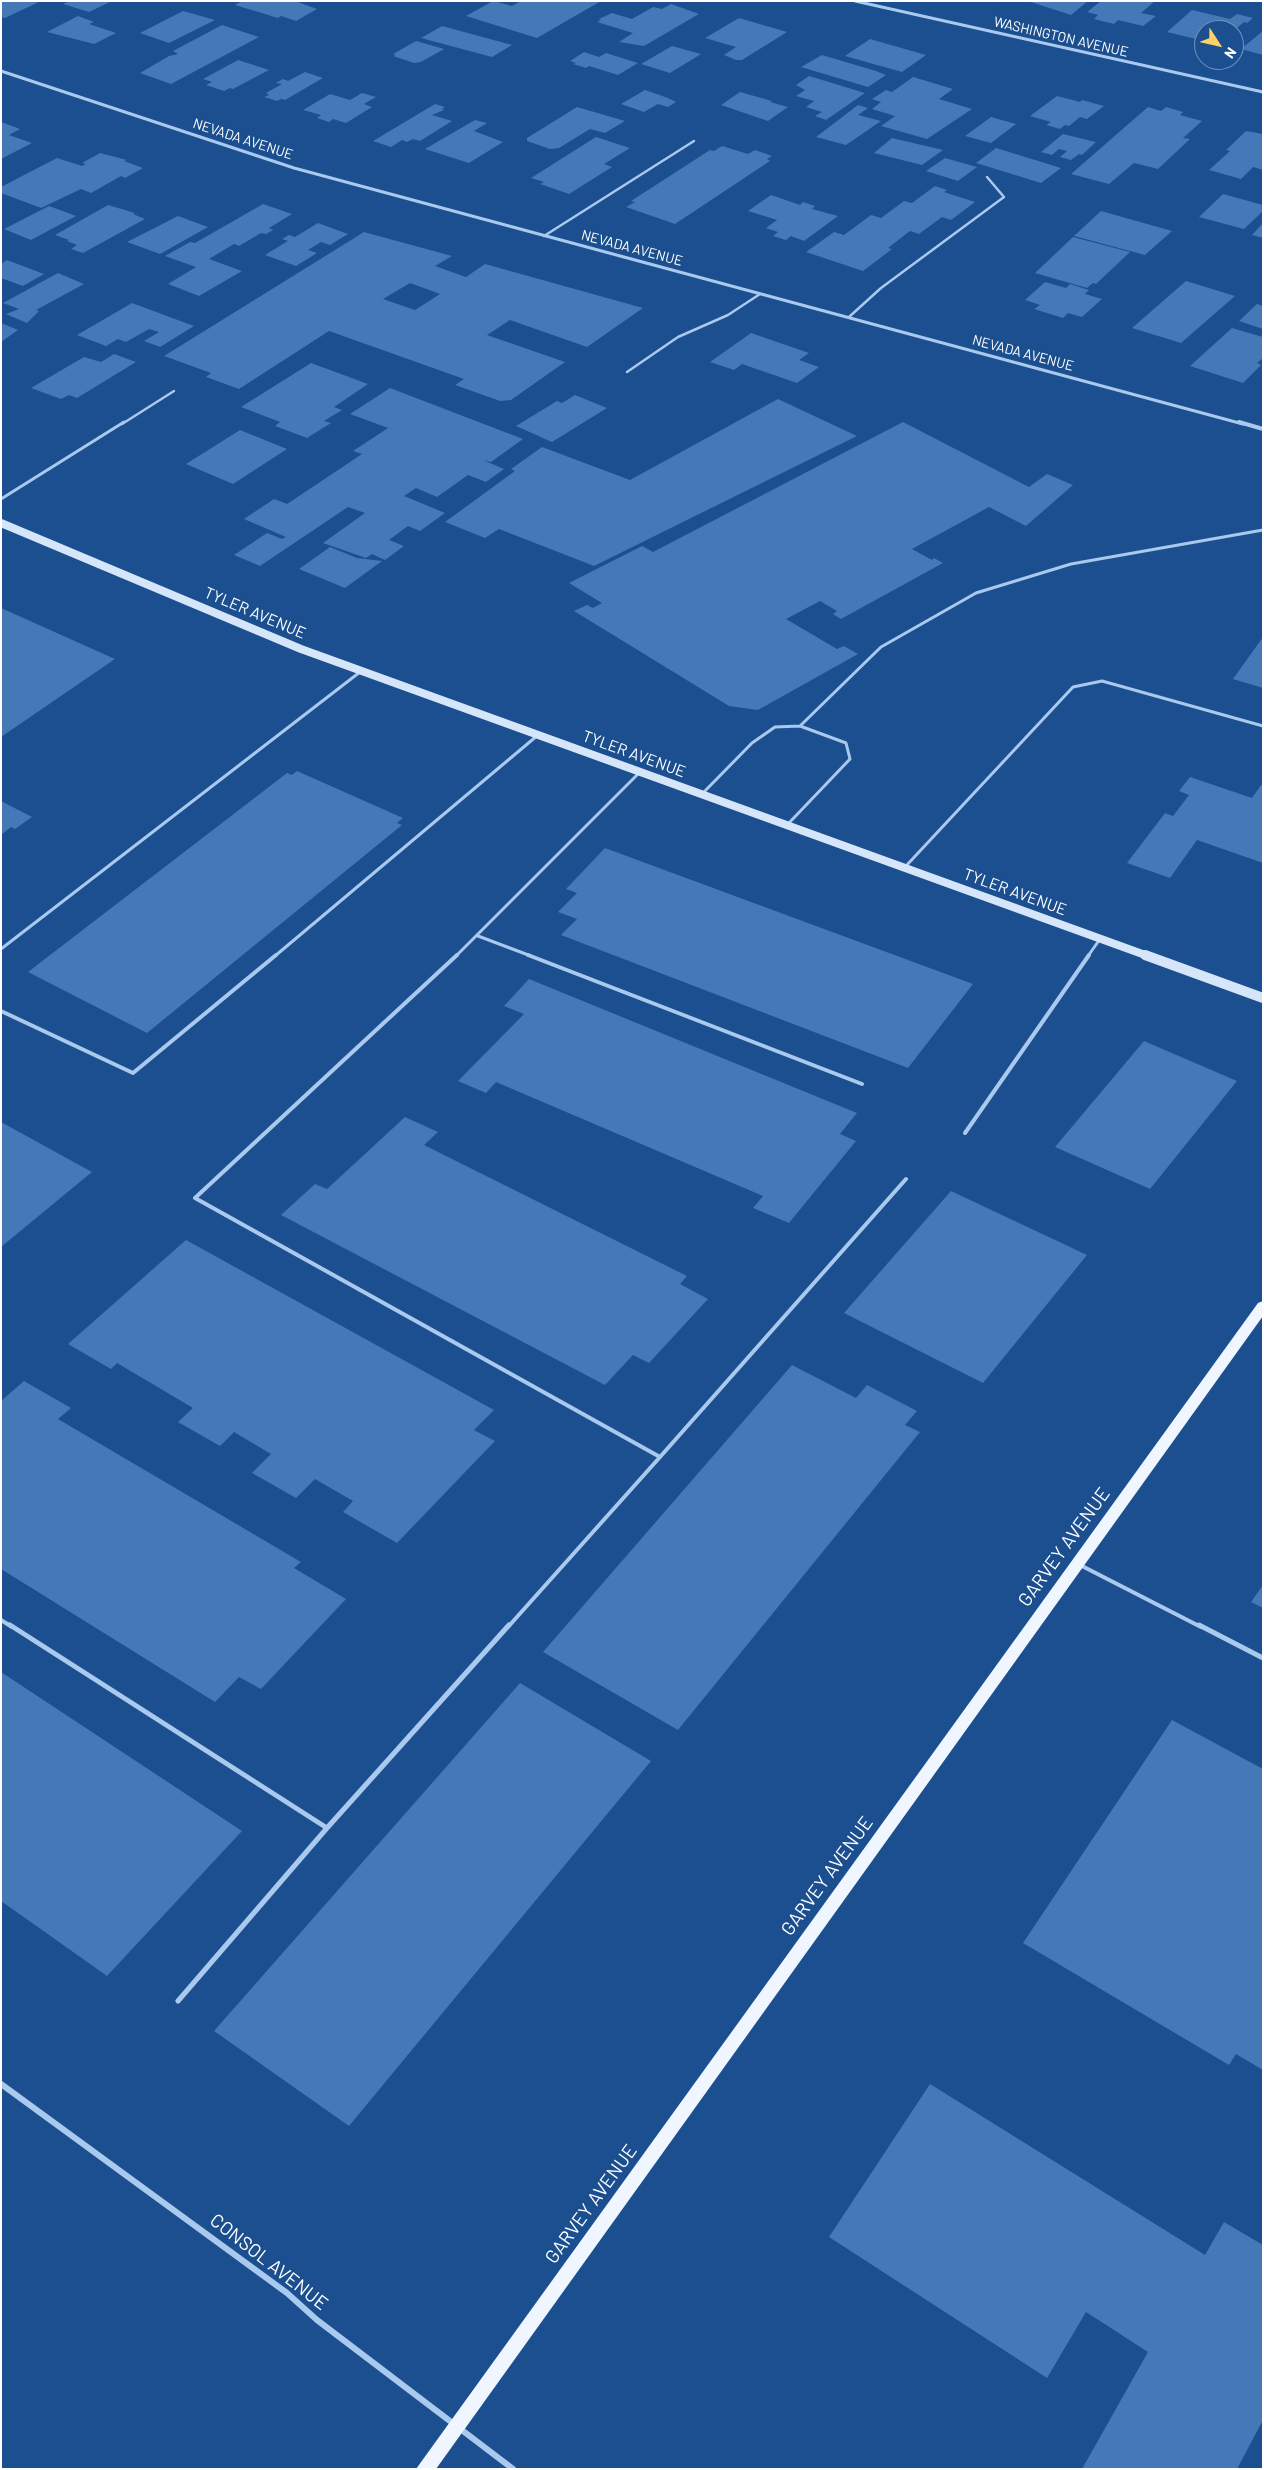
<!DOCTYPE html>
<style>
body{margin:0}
#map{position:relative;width:1264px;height:2470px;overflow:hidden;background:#1b4f8f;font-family:Barlow,sans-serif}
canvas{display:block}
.frame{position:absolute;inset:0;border:2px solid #fff;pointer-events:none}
.north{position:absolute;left:1194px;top:20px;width:50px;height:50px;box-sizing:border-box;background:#1b4f8f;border:1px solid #7695bc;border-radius:50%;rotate:125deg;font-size:14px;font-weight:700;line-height:20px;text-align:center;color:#fff}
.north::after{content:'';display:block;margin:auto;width:18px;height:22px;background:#ffd166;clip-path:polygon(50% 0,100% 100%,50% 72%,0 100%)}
</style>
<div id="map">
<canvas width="1264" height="2470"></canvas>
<div class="frame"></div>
<div class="north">N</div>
</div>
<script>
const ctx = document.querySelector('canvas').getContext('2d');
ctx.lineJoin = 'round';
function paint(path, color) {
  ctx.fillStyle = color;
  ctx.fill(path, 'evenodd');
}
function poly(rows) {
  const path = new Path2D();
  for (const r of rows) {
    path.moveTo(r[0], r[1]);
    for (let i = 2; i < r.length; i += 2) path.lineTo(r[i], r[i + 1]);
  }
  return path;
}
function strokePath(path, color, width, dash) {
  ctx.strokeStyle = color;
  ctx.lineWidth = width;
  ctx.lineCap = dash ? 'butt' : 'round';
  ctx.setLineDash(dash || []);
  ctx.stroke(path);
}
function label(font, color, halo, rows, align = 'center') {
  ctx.font = font + ' Barlow,sans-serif';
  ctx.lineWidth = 4;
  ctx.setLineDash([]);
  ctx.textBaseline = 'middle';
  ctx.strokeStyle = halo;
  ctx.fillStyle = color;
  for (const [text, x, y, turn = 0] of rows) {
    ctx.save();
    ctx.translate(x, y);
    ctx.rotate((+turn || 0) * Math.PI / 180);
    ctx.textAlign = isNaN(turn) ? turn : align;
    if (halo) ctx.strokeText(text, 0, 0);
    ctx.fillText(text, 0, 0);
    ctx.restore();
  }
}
paint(poly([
 [1,1,41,1,5,18,1,17],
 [69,1,112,1,89,12,63,4],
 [242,1,295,1,317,9,296,21,281,16,278,18,235,5],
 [493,1,512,6,521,1,601,1,537,38,466,16],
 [1088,1,1071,15,1031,2,1031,1],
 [1101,1,1155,1,1141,13,1156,16,1143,26,1118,20,1114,24,1094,19,1098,15,1087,12],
 [671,4,699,14,644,46,619,42,633,33,597,22,601,20,599,19,612,13,632,19,653,7,662,9],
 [1192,10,1230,19,1237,14,1253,18,1247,23,1244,22,1237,28,1227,25,1222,30,1204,30,1204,38,1200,36,1196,39,1167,32],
 [183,11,215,20,169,43,140,33],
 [78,16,94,22,89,24,116,33,94,44,47,32],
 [739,18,787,32,742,60,736,60,724,55,736,47,705,38],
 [222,25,259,37,171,84,140,73,169,56,178,54,173,51],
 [442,26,512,45,492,57,421,38],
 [1263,31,1263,55,1241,49],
 [870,39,926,55,902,72,845,56],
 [416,41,444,49,421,62,414,63,393,56,396,55,393,54],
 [672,46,701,54,670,73,641,64],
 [584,52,599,57,606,53,638,63,618,75,589,66,586,68,573,64,576,63,570,61],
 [822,55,876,71,886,75,868,87,801,67],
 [238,60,269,70,233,89,230,88,224,91,206,85,212,82,203,79],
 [305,72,323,78,285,100,281,99,277,101,264,97,269,95,266,93,282,84,276,83,283,79,288,81],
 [809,76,865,93,826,120,815,116,822,112,806,107,814,101,796,96,805,90,796,85],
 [913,77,953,89,939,99,972,109,927,139,881,126,895,116,872,109,881,102,872,99,886,90,892,92],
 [645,90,668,98,676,102,668,107,658,104,644,112,621,104],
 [740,92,772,101,770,102,788,107,768,121,721,105],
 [362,93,376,97,364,104,372,107,346,123,333,119,329,122,317,118,321,115,303,110,330,94,350,100],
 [1057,96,1080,102,1082,100,1104,106,1087,119,1080,117,1069,126,1065,125,1060,129,1046,125,1051,122,1030,116],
 [435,104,445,107,442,109,444,110,432,115,452,121,420,141,413,139,407,142,402,140,391,147,373,141],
 [858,105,868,108,858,115,881,121,846,145,816,137],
 [577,107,625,121,605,133,590,129,559,148,550,149,527,141,527,138],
 [1148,107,1161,111,1166,107,1183,112,1180,115,1202,121,1183,138,1190,139,1158,169,1134,163,1109,184,1071,174],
 [991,117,1016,124,991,143,965,136],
 [475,120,487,123,474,131,503,142,469,163,425,149],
 [1,122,20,129,9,135,32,143,1,159],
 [1246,131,1263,134,1263,170,1253,167,1241,179,1209,170,1230,151,1226,150],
 [1063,134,1096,142,1082,155,1079,154,1071,160,1060,157,1067,151,1059,149,1052,155,1041,152],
 [596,137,630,148,604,164,612,167,569,194,540,184,544,182,531,178],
 [892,138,943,150,922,165,874,153],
 [722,146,748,154,755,150,772,156,767,159,770,161,675,224,626,207,635,202,631,201,710,150,714,151],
 [996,148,1061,168,1041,183,976,163],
 [100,153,127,160,124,161,143,168,125,178,121,176,91,193,81,189,41,208,1,193,1,187,57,158,82,166,86,164,82,163],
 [945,158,977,167,958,181,926,171],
 [935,186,947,190,944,192,975,202,951,220,942,217,919,234,910,231,888,248,892,249,863,271,806,252,834,232,844,235,871,215,881,218,904,201,912,203],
 [1223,194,1263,205,1263,211,1244,229,1199,217],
 [771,195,800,205,803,202,815,206,812,209,838,216,804,241,791,236,786,240,773,236,778,232,766,228,777,220,748,211],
 [263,204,292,214,269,228,273,230,266,234,261,233,239,246,234,244,209,259,242,271,199,296,168,284,196,267,165,256,190,242,195,243],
 [108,205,135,213,133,214,145,219,83,253,71,249,77,245,67,241,69,240,55,235],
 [49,206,76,216,31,240,4,229],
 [1101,211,1172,231,1145,255,1074,236],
 [178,216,208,227,160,254,127,242],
 [318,223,348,234,330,245,321,242,308,250,317,253,296,266,265,255,288,241,282,239,289,235,295,237],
 [1263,223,1263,238,1252,235],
 [364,232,452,256,435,266,466,277,485,264,643,308,587,347,510,320,487,335,565,362,511,400,500,401,455,385,464,379,329,331,239,389,206,377,211,373,164,356],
 [410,283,440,294,415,310,383,299],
 [1073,237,1130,252,1096,284,1093,283,1087,288,1035,273],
 [7,260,44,274,23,286,1,278,1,264],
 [58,273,84,284,36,310,39,311,27,323,6,314,19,309,3,303],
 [1186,281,1235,296,1181,343,1132,328],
 [1045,282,1066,288,1070,284,1089,290,1085,294,1102,299,1082,317,1068,313,1063,318,1034,309,1040,305,1025,300],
 [132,303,194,326,160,347,144,341,159,332,149,329,126,342,118,339,106,346,77,335],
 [1257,304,1263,306,1263,329,1239,321],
 [1,323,18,330,1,342],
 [1232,328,1263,337,1263,358,1257,363,1261,365,1243,383,1190,366],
 [751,333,809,353,799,360,819,367,797,383,742,364,734,370,710,362],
 [114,354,136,362,77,398,69,395,61,399,31,388,84,357,101,362],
 [311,363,368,384,334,407,342,410,324,421,331,423,307,438,275,426,280,422,241,407],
 [390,388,523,439,491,462,483,460,504,469,486,482,468,475,437,497,416,488,404,496,445,513,420,531,408,526,389,540,404,546,385,560,372,554,366,558,323,543,365,513,348,507,260,566,234,555,267,533,282,539,286,537,244,519,274,499,287,504,362,454,353,451,388,428,350,414],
 [575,395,607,408,552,442,516,426,557,401,562,403],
 [778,399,857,436,594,566,499,529,485,538,445,522,515,471,511,469,542,447,630,480],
 [903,422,1029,487,1047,474,1073,485,1026,526,989,507,912,549,932,560,934,558,943,563,841,619,833,614,837,611,820,601,786,619,837,649,844,646,858,654,758,710,729,706,574,611,587,605,593,608,602,603,569,583,642,546,653,552],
 [240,430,287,449,233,484,186,464],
 [330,547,357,558,382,561,345,588,299,569],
 [1,608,115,659,1,737],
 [1263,637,1263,688,1233,679],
 [297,771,403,818,397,823,402,825,147,1033,28,972,287,773,292,775],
 [1190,777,1252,798,1261,785,1263,786,1263,863,1197,840,1170,878,1127,863,1165,813,1173,816,1189,795,1179,791],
 [1,801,32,817,15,829,11,827,1,835],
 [605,848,973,984,908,1068,561,935,577,919,558,912,577,893,566,889],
 [529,979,857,1113,840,1134,856,1141,789,1223,753,1208,763,1196,496,1082,486,1093,458,1081,524,1014,504,1006],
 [1144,1041,1237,1081,1150,1189,1055,1147],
 [405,1117,438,1132,424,1145,687,1276,680,1284,708,1299,649,1363,633,1355,605,1385,281,1215,315,1184,327,1189],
 [1,1122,92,1172,1,1247],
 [951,1191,1087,1255,983,1383,844,1313],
 [186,1240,494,1410,474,1430,495,1441,397,1543,343,1512,353,1501,315,1479,296,1498,252,1473,271,1454,234,1432,220,1446,178,1422,193,1408,117,1363,111,1369,68,1344],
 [792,1365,856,1398,867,1385,917,1411,905,1425,920,1432,678,1730,543,1652],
 [24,1381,71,1408,58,1419,301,1562,294,1568,346,1599,261,1689,239,1677,215,1702,1,1569,1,1401],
 [1263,1585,1263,1608,1251,1602],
 [1,1672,242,1831,107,1976,1,1901],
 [520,1683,651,1761,349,2126,214,2031],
 [1172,1720,1263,1769,1263,2070,1236,2054,1229,2065,1023,1943],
 [930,2084,1205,2255,1224,2222,1263,2245,1263,2420,1237,2469,1082,2469,1148,2352,1086,2312,1047,2378,829,2237]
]), '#4478b7');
strokePath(poly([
 [544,236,694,141],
 [849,317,881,288,1004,197,987,177],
 [627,372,678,337,728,315,760,294],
 [122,424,174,391]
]), '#a9c9ee', 2.5);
strokePath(poly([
 [1,499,124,422],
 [800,726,881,647,976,593,1071,564,1263,530],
 [702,794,752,743,775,727,800,726,846,743,850,759,788,824],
 [905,867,1073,687,1102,681,1263,726],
 [478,936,531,956],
 [1,949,360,672],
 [275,956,538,735],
 [456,956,640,772],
 [1088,956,1100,939]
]), '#a9c9ee', 3);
strokePath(poly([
 [457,955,195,1198,660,1457,508,1627],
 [528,955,862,1084],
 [1,1011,133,1073,276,955],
 [965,1133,1089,955],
 [660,1457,906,1179],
 [1080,1565,1201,1627],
 [1,1620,12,1627]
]), '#a9c9ee', 4);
strokePath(poly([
 [10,1625,327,1828],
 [1199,1625,1263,1658],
 [178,2001,327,1828,509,1625]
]), '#a9c9ee', 5);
strokePath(poly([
 [855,1,1263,92],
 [1,71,294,168,1243,424]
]), '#a9c9ee', 3);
strokePath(poly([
 [1239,422,1263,429]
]), '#a9c9ee', 4);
strokePath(poly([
 [1,2084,287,2293,317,2320,513,2469]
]), '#a9c9ee', 6);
strokePath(poly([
 [1,523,301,649,1148,956]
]), '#d6e6fa', 8);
strokePath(poly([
 [1145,955,1263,998]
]), '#d6e6fa', 10);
paint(poly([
 [1263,1301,1263,1316,436,2469,416,2469,1258,1303,1263,1301]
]), '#f0f6ff');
label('14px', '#fff', '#1b4f8f', [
 ["WASHINGTON AVENUE",1061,37,13],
 ["NEVADA AVENUE",243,139,18],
 ["NEVADA AVENUE",632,248,15],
 ["NEVADA AVENUE",1023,353,15]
]);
label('16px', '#fff', '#1b4f8f', [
 ["TYLER AVENUE",255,613,23],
 ["TYLER AVENUE",634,754,20],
 ["TYLER AVENUE",1015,892,20]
]);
label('19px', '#fff', '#1b4f8f', [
 ["GARVEY AVENUE",1064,1547,-54],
 ["GARVEY AVENUE",827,1876,-54],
 ["GARVEY AVENUE",591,2204,-54],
 ["CONSOL AVENUE",269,2262,38]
]);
</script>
